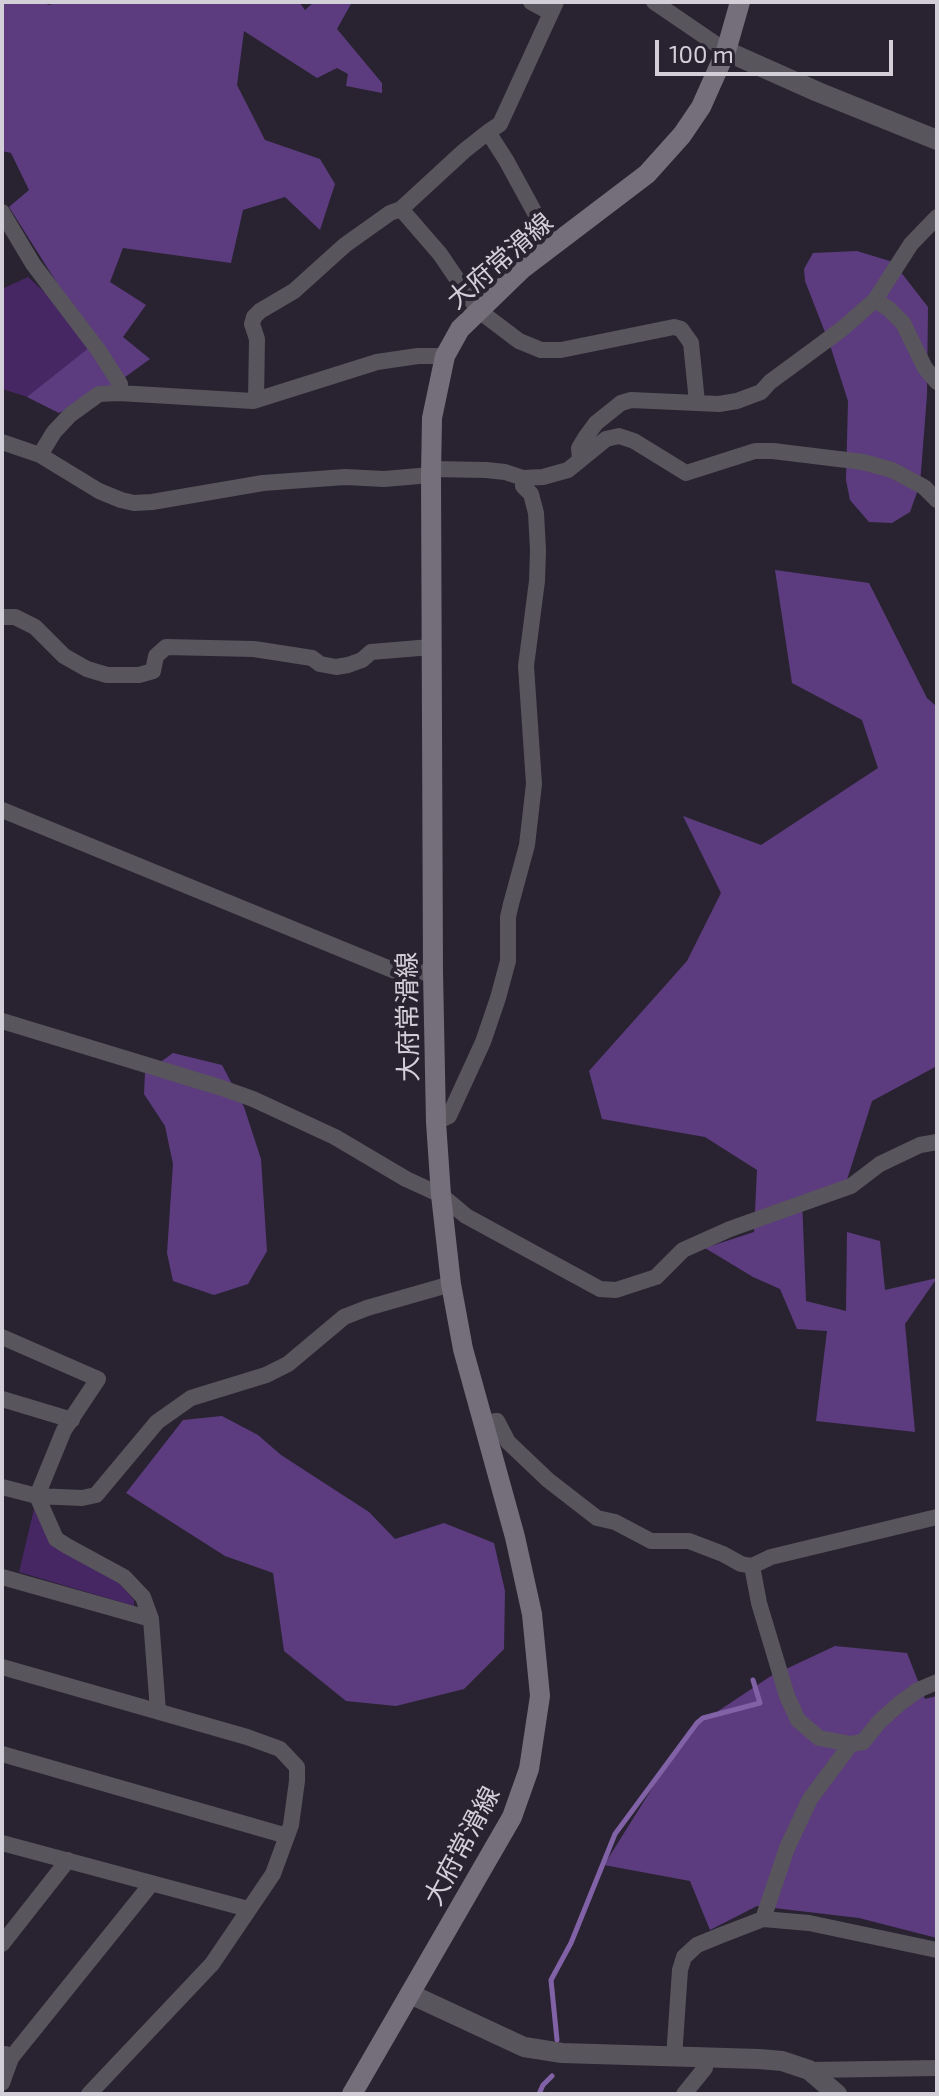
<!DOCTYPE html>
<meta charset="utf-8">
<style>
body{margin:0}
#map{position:relative;width:939px;height:2096px;overflow:hidden;background:#292331;font-family:"Exo 2",sans-serif}
canvas{display:block}
.frame{position:absolute;inset:0;border:4px solid #d3cfd8;pointer-events:none}
.scale{position:absolute;left:655px;top:40px;width:238px;height:36px;box-sizing:border-box;border:4px solid #d3cfd8;border-top:0;padding-left:10px;font-size:24px;line-height:28px;white-space:nowrap;color:#d3cfd8;-webkit-text-stroke:6px #292331;paint-order:stroke}
</style>
<div id="map">
<canvas width="939" height="2096"></canvas>
<div class="frame"></div>
<div class="scale">100 m</div>
</div>
<script>
const ctx = document.querySelector('canvas').getContext('2d');
ctx.lineJoin = 'round';
function paint(path, color) {
  ctx.fillStyle = color;
  ctx.fill(path, 'evenodd');
}
function poly(rows) {
  const path = new Path2D();
  for (const r of rows) {
    path.moveTo(r[0], r[1]);
    for (let i = 2; i < r.length; i += 2) path.lineTo(r[i], r[i + 1]);
  }
  return path;
}
function strokePath(path, color, width, dash) {
  ctx.strokeStyle = color;
  ctx.lineWidth = width;
  ctx.lineCap = dash ? 'butt' : 'round';
  ctx.setLineDash(dash || []);
  ctx.stroke(path);
}
function label(font, color, halo, rows, align = 'center') {
  ctx.font = font + ' "Exo 2","Noto Sans JP",sans-serif';
  ctx.lineWidth = 8;
  ctx.setLineDash([]);
  ctx.textBaseline = 'middle';
  ctx.strokeStyle = halo;
  ctx.fillStyle = color;
  for (const [text, x, y, turn = 0] of rows) {
    ctx.save();
    ctx.translate(x, y);
    ctx.rotate((+turn || 0) * Math.PI / 180);
    ctx.textAlign = isNaN(turn) ? turn : align;
    if (halo) ctx.strokeText(text, 0, 0);
    ctx.fillText(text, 0, 0);
    ctx.restore();
  }
}
paint(poly([
 [28,277,51,298,112,381,63,408,2,389,2,289],
 [35,1505,41,1519,118,1582,134,1600,134,1606,19,1572]
]), '#462764');
paint(poly([
 [2,2,46,2,48,5,61,2,299,2,305,10,314,2,352,2,337,29,382,83,382,93,346,86,348,74,337,68,317,78,244,31,237,85,265,140,320,159,335,184,320,230,285,197,243,210,231,263,123,248,110,282,146,305,123,337,150,359,117,383,59,413,27,397,95,343,9,207,29,190,11,153,2,151],
 [857,251,893,262,928,307,927,395,920,484,910,512,892,523,869,522,850,500,846,480,848,401,830,345,805,281,804,269,813,253],
 [775,570,869,583,927,698,937,707,937,1066,872,1101,845,1186,802,1198,806,1301,846,1311,847,1232,880,1241,885,1290,937,1278,905,1324,915,1432,816,1421,827,1331,797,1329,780,1289,753,1277,705,1248,754,1232,757,1170,705,1137,602,1119,589,1071,687,961,721,893,683,816,761,845,878,768,862,720,792,683],
 [173,1053,222,1065,244,1107,261,1159,267,1251,248,1284,214,1295,173,1281,167,1253,173,1164,165,1126,144,1094,145,1073],
 [222,1416,258,1435,281,1455,369,1512,395,1539,444,1523,494,1543,505,1591,504,1649,464,1689,396,1706,346,1701,284,1651,273,1573,225,1556,126,1493,183,1420],
 [835,1646,907,1653,925,1699,937,1696,937,1938,859,1918,757,1906,710,1930,690,1881,604,1865,688,1731,771,1676]
]), '#5c3c7e');
strokePath(poly([
 [557,2040,551,1980,571,1943,615,1834,697,1723,703,1718,760,1703,753,1680],
 [539,2094,543,2085,552,2076]
]), '#8262a7', 5);
strokePath(poly([
 [531,2,551,13,556,2],
 [654,2,726,51],
 [551,13,500,124,488,132,506,160,553,246],
 [488,132,464,151,401,209,440,254,478,310,519,341,541,350,561,350,674,327,681,329,691,343,697,402],
 [2,212,33,264,99,351,120,384,119,393],
 [875,300,889,309,903,323,925,368,937,382],
 [256,399,257,339,252,324,254,317,260,311,294,291,345,245,390,213,401,209],
 [2,442,40,455,99,491,121,500,134,503,152,502,263,483,345,477,384,479,431,475],
 [40,455,54,432,70,415,99,394,119,393,253,401,377,362,418,356,445,356],
 [580,459,579,448,585,438,596,423,621,403,631,400,719,404,737,401,761,392,770,382,842,329,875,300,911,244,937,217],
 [431,469,486,470,505,472,523,478,543,477,568,470,606,439,619,436,634,441,686,473,755,451,773,451,863,462,892,470,924,487,937,500],
 [2,617,15,617,35,627,64,656,87,669,107,675,139,675,153,671,156,656,166,647,254,649,312,658,320,664,336,667,348,665,362,660,371,652,431,647],
 [2,810,400,973,433,972],
 [2,1021,222,1088,253,1099,335,1137,406,1179,441,1195,466,1216,600,1289,616,1290,656,1277,683,1250,730,1229,851,1186,880,1164,920,1145,937,1142],
 [436,1122,449,1116,483,1042,498,998,508,961,508,917,511,904,527,845,534,784,526,666,537,581,538,550,536,513,531,494,523,486,523,478],
 [2,1337,98,1379,64,1430,37,1496,56,1539,67,1546,124,1577,143,1597,151,1619,158,1711],
 [2,1399,72,1420],
 [483,1423,497,1421,508,1442,548,1480,597,1518,615,1522,651,1541,689,1541,723,1554,741,1564,752,1566,771,1557,937,1517],
 [2,1487,37,1496,82,1498,96,1495,157,1422,191,1398,266,1375,288,1364,344,1317,367,1308,451,1284],
 [752,1566,759,1603,787,1696,798,1720,819,1738,851,1744,863,1742,879,1722,899,1704,918,1690,937,1682],
 [2,1577,151,1619],
 [2,1667,247,1737,280,1749,297,1767,297,1781,291,1825,273,1874,212,1964,89,2094],
 [2,1754,287,1836],
 [2,1843,248,1909],
 [763,1919,787,1848,810,1799,851,1744],
 [2,1944,68,1860],
 [11,2058,152,1883],
 [674,2058,680,1970,684,1957,697,1945,719,1936,763,1919,809,1923,937,1950],
 [809,2070,937,2068],
 [2,2083,11,2058,5,2054],
 [684,2094,705,2068]
]), '#58555c', 16);
strokePath(poly([
 [726,51,818,92,937,140],
 [410,1994,524,2047,562,2053,759,2059,782,2061,809,2070,837,2094]
]), '#58555c', 20);
strokePath(poly([
 [352,2094,512,1817,529,1769,540,1696,532,1614,515,1537,463,1349,451,1284,441,1195,436,1122,433,972,431,475,432,418,445,356,460,329,522,269,647,174,682,135,701,107,726,51,740,2]
]), '#746f7b', 20);
label('26px', '#d3cfd8', '#292331', [
 ["大府常滑線",500,261,-41],
 ["大府常滑線",408,1017,-91],
 ["大府常滑線",462,1846,-62]
]);
</script>
